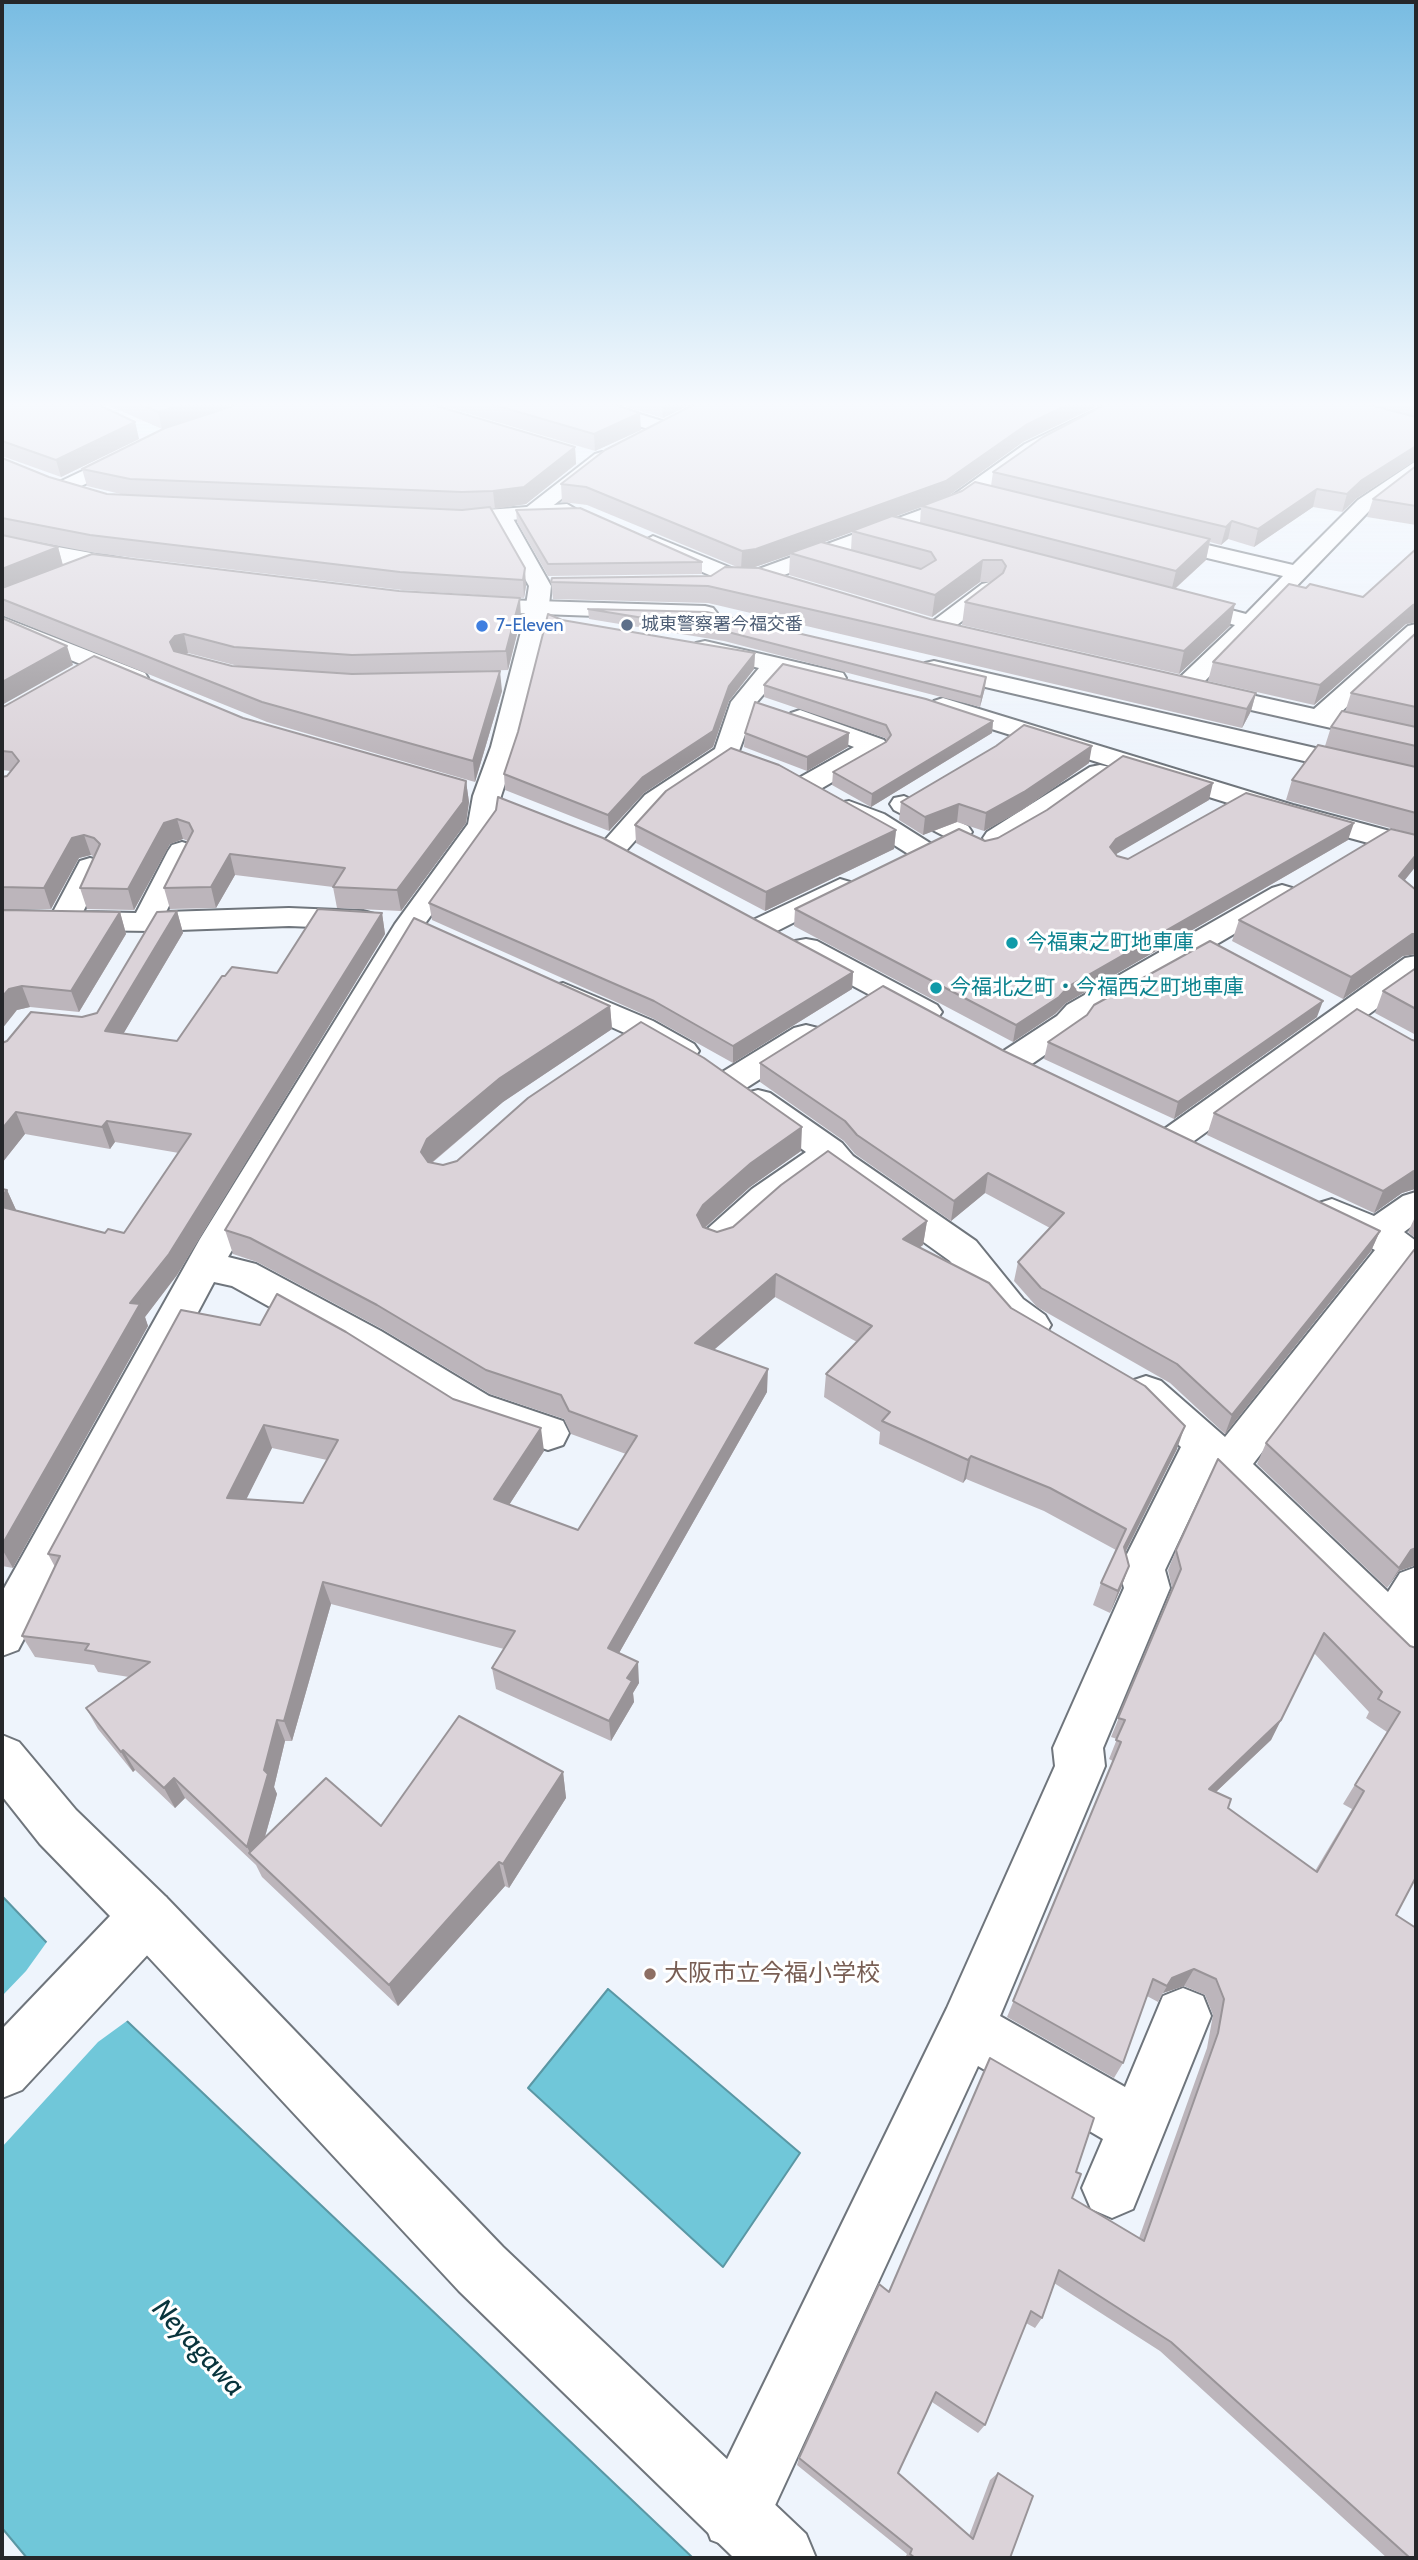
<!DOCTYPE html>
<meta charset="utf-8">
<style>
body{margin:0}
#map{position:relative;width:1418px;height:2560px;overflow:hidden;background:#eef4fc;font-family:Cabin,sans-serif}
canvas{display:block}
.frame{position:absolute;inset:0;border:4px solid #25272a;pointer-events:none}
</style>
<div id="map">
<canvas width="1418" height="2560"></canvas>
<div class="frame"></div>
</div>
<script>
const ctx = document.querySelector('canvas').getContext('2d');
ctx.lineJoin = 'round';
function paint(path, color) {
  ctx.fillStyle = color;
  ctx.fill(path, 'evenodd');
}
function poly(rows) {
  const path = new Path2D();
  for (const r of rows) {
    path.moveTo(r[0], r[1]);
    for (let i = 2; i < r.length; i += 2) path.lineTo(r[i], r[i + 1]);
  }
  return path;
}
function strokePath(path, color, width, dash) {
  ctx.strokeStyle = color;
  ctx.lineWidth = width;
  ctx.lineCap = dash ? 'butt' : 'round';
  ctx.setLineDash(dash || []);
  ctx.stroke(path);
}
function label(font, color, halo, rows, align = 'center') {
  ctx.font = font + ' Cabin,"Noto Sans JP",sans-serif';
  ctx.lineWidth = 6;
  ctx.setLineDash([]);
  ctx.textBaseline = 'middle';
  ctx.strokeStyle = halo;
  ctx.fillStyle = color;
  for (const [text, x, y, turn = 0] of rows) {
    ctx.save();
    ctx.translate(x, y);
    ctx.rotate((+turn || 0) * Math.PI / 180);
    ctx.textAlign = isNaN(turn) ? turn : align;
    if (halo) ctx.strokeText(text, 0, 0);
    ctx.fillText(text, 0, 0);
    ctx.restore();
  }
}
const water = poly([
 [2,1896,70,1967,693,2558,27,2558,2,2528,2,1896],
 [608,1989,800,2153,723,2267,528,2088,608,1989]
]);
paint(water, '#70c7d9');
strokePath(water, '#5a97a4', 2);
paint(poly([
 [49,1939,131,2018,98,2042,2,2147,2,1996,26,1971]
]), '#eef4fc');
const minor = poly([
 [576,404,606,404,669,423,672,427,662,433,578,408,576,404],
 [133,447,143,453,140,457,69,492,55,492,52,488,55,484,133,447],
 [602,452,609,454,612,458,609,462,541,515,527,515,524,511,527,507,595,454,602,452],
 [1416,461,1416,476,1372,508,1202,684,1314,709,1408,626,1416,624,1416,643,1339,714,1416,731,1416,747,1202,699,1191,693,1175,692,1172,687,1175,682,1235,625,1174,609,1170,604,1174,599,1182,597,1246,614,1283,576,1148,544,1145,539,1148,534,1156,533,1293,565,1358,500,1416,461],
 [500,509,511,515,551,586,547,624,517,747,501,796,496,825,424,925,228,1257,256,1264,381,1331,489,1396,563,1421,569,1433,563,1445,548,1450,459,1420,353,1353,232,1286,214,1282,18,1650,2,1656,2,1592,200,1239,395,924,468,824,473,796,491,747,523,624,529,586,493,522,455,524,444,518,455,512,500,509],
 [990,582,998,584,1001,589,998,594,945,634,929,634,925,629,929,624,982,584,990,582],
 [2,617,145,673,148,678,145,683,127,683,2,632,2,617],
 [705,641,843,673,846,678,843,683,834,685,782,673,757,702,736,759,665,807,625,852,615,855,605,852,601,846,605,840,645,795,715,749,731,702,759,668,696,653,693,648,696,643,705,641],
 [943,698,1293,805,1416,838,1416,856,1273,817,934,711,930,706,934,701,943,698],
 [800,710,884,740,888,746,884,752,817,791,797,791,793,785,797,779,854,747,791,723,787,718,791,713,800,710],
 [1100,765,1110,767,1113,773,1110,779,1043,824,997,847,987,844,983,838,987,832,1090,767,1100,765],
 [904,796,968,826,972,832,968,838,958,840,948,838,894,810,890,804,894,798,904,796],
 [849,801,884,814,930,843,934,849,930,855,920,858,910,855,864,826,839,815,835,809,839,803,849,801],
 [182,842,192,845,196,851,166,912,289,908,363,911,374,914,378,920,374,926,363,929,289,926,152,931,2,929,2,911,53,912,80,861,90,858,100,861,105,867,83,912,136,913,168,851,172,845,182,842],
 [840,879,850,882,855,888,850,894,775,932,764,935,753,932,749,926,753,920,840,879],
 [1282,885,1292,888,1297,894,1292,900,1089,1019,1081,1030,1026,1068,1014,1071,1002,1068,997,1060,1002,1052,1057,1016,1067,1005,1272,888,1282,885],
 [806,939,817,941,937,1005,942,1012,937,1019,926,1022,915,1019,795,955,791,948,795,941,806,939],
 [1416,956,1416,980,1187,1146,1175,1150,1163,1146,1157,1138,1163,1130,1405,958,1416,956],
 [563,983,653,1021,694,1044,699,1051,694,1058,682,1062,670,1058,629,1035,552,1000,547,993,552,986,563,983],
 [806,1025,818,1028,822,1035,818,1042,743,1090,731,1093,719,1090,714,1082,719,1074,794,1028,806,1025],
 [758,1090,770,1093,842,1143,853,1156,976,1241,1023,1299,1045,1315,1051,1325,1045,1335,1031,1340,1017,1335,995,1319,950,1261,826,1172,778,1207,731,1249,718,1253,705,1249,699,1240,705,1231,752,1189,806,1152,746,1109,741,1101,746,1093,758,1090],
 [1416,1192,1416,1223,1404,1232,1416,1241,1416,1273,1403,1269,1253,1464,1388,1592,1400,1573,1416,1567,1416,1670,1399,1664,1210,1475,1165,1570,1170,1588,1103,1748,1105,1766,1000,2016,1125,2087,1163,1996,1183,1988,1203,1996,1211,2016,1133,2209,1112,2218,1091,2209,1082,2188,1103,2139,978,2066,759,2540,735,2549,711,2540,702,2516,711,2492,947,2008,1055,1766,1053,1748,1124,1588,1119,1570,1181,1447,1131,1403,1125,1392,1131,1381,1146,1376,1161,1381,1225,1437,1375,1250,1319,1221,1314,1212,1319,1203,1332,1199,1374,1216,1403,1196,1416,1192]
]);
const tertiary = poly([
 [1108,404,1133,404,1039,452,959,509,768,581,738,586,730,584,645,547,642,542,653,536,741,572,756,570,945,501,1025,444,1108,404],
 [567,504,577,510,574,514,500,521,489,515,500,509,567,504],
 [2,537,130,560,141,567,130,574,66,565,2,550,2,537],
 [468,599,705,606,713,608,717,613,713,618,705,620,460,611,456,606,460,601,468,599],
 [934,661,1416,771,1416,787,925,673,922,668,925,663,934,661],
 [147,1889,166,1897,503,2247,806,2534,816,2558,734,2558,459,2291,128,1935,120,1916,128,1897,147,1889]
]);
const secondary = poly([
 [2,1735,19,1742,76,1810,166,1897,174,1916,166,1935,22,2090,2,2098,2,2029,110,1916,40,1844,2,1796,2,1735]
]);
strokePath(minor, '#6f757c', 4);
strokePath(tertiary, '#6f757c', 4);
strokePath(secondary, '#6f757c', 4);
paint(minor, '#fff');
paint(tertiary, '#fff');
paint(secondary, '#fff');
paint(poly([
 [2,404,135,422,139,439,61,477,2,456],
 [105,404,226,404,227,408,575,447,576,464,526,504,491,509,526,586,524,598,402,590,95,553,2,535,2,458,49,477,107,494,125,495,87,486,82,469,162,429],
 [436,404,612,404,641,430,595,451],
 [617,404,691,404,663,418],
 [1106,404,1416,404,1416,460,1357,498,1342,512,1313,507,1254,547,1228,539,1221,545,1210,542,1206,560,1175,589,1230,626,1179,674,962,625,965,602,992,582,980,582,932,617,789,575,790,555,752,568,930,619,1256,693,1251,711,1242,728,708,603,553,599,551,582,711,576,737,567,587,505,562,502,561,484,1023,442,946,497,991,486,993,472],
 [921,507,920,523,894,517,905,513],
 [852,532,851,550,824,542],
 [1416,466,1416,525,1367,517,1373,499],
 [516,510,702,562,702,574,548,576,517,522],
 [2,536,58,547,63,565,521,618,508,670,447,672,502,691,475,782,267,722,2,615],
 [188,653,238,666,232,666,186,654],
 [1416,549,1416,622,1406,624,1314,705,1208,681,1213,662,1306,588,1363,597],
 [588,609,707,612,985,688,980,707,724,641,589,619],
 [562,620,755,653,754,669,729,701,713,747,644,793,609,831,505,790,504,774],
 [1416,633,1416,866,1405,880,1416,890,1416,954,1403,956,1343,999,1232,941,1239,920,1405,832,1286,800,1292,780,1325,746,1331,727,1345,712,1351,693],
 [764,685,993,721,992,733,871,807,832,785,833,772,887,741,885,738,764,697],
 [2,707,243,718,466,781,469,802,466,823,401,911,337,908,333,887,235,875,216,908,170,909,164,888,188,841,183,839,170,844,134,910,87,909,80,888,95,857,91,855,79,858,51,909,2,909,2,777,7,776,10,771,2,770],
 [745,733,849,733,848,747,807,771,744,747],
 [1089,763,1022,810,984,831,957,822,923,835,899,820,901,802],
 [1209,800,1115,854,1117,856,1128,859,1348,840,1066,1003,1055,1014,1013,1042,794,926,795,909,985,841],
 [496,810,853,972,852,989,733,1063,654,1019,432,920,429,903],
 [635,825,896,830,894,849,765,911,636,843],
 [2,910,120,912,126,934,79,1012,30,1007,17,1010],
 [177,911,183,933,123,1034,177,1041,225,976,277,973,382,913,385,934,177,1275,145,1317,148,1326,13,1568,2,1566,2,1189,7,1190,16,1210,105,1233,124,1233,179,1153,115,1142,110,1149,25,1134,2,1163,2,1043,97,1013],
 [1416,968,1416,1035,1375,1013,1383,991],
 [610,1006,612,1029,503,1102,432,1163,443,1165,801,1151,750,1187,705,1228,717,1232,927,1221,923,1245,920,1247,1011,1308,1177,1449,1125,1551,1129,1566,1121,1588,1110,1613,1093,1605,1101,1583,1116,1550,1044,1511,966,1479,963,1483,879,1444,880,1432,824,1397,826,1374,857,1342,775,1297,714,1350,767,1392,619,1653,639,1683,633,1693,634,1702,611,1741,496,1689,492,1668,504,1649,331,1604,292,1741,285,1741,274,1787,277,1794,265,1837,381,1826,563,1772,566,1798,509,1888,505,1886,398,2006,262,1877,256,1865,185,1798,175,1808,135,1770,133,1772,98,1729,86,1708,129,1677,98,1672,94,1665,35,1657,22,1636,55,1567,48,1554,181,1310,453,1399,544,1451,509,1505,578,1530,626,1454,571,1434,564,1419,490,1394,382,1329,257,1262,233,1254,225,1230],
 [272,1448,327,1460,303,1503,246,1499],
 [1087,1015,1317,1017,1174,1119,1044,1059,1048,1042],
 [1412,1040,1416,1041,1416,1190,1415,1189,1402,1193,1374,1213,1207,1135,1214,1113],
 [1004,1051,1380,1231,1371,1251,1225,1434,1170,1383,1037,1307,1014,1281,1018,1262,1050,1228,985,1193,951,1221,855,1154,844,1141,760,1082,760,1063],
 [1416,1215,1416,1239,1408,1232],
 [1416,1251,1416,1565,1399,1571,1387,1588,1257,1464,1266,1443],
 [1176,1550,1410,1646,1396,1915,1416,2558,1387,2558,1160,2351,1054,2283,1042,2318,1035,2328,1026,2323,985,2425,978,2433,932,2402,898,2473,969,2536,990,2480,998,2473,1010,2558,905,2558,907,2554,797,2465,799,2458,889,2292,1076,2172,1072,2198,1139,2238,1207,2048,1213,2015,1205,1995,1184,1986,1163,1993,1158,2002,1147,1996,1123,2063,1114,2078,1007,2017,1113,1761,1109,1759,1117,1739,1111,1737,1172,1588,1168,1570],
 [1314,1653,1369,1712,1366,1718,1387,1732,1343,1804,1352,1809,1315,1871,1228,1808,1216,1792,1271,1740]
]), '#bcb5bb');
paint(poly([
 [186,404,226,404,228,410,162,429,158,412],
 [662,404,691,404,663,418],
 [1069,404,1102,404,1023,442,944,499,854,531,852,531,852,532,792,554,790,553,790,555,755,567,741,569,742,551,1026,425],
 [640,413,641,430,595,451,594,434],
 [135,422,139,439,61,477,56,460],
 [1416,446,1416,460,1357,498,1342,512,1347,494,1362,480],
 [575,447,576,464,526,504,495,509,493,491],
 [1317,489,1313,507,1254,547,1258,529],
 [1232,521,1228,539,1221,545,1226,527],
 [1210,539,1206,560,1171,592,1176,571],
 [58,547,63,566,2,590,2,569],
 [983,560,980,582,932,617,935,595],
 [525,568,526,586,524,598,523,580],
 [520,598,521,618,508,670,506,651],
 [1235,604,1230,626,1179,674,1184,651],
 [1416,604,1416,622,1406,624,1314,705,1320,685,1413,605],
 [184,634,188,653,179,655,175,662,170,642,175,636],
 [67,646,73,665,2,705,2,682],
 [755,653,754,669,729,701,713,747,644,793,609,831,608,815,729,686],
 [500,671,502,691,475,782,473,761],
 [986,677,985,688,980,707,981,697],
 [1256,693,1251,711,1242,728,1247,709],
 [993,721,992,733,871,807,872,794],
 [849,733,848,747,807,771,807,757],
 [1092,746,1089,763,1022,810,984,831,986,813],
 [466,781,469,802,466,823,401,911,397,890],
 [1213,783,1209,800,1113,856,1110,847,1116,839],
 [959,804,957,822,923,835,925,817],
 [177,819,183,839,170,844,134,910,128,889,164,823],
 [1354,823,1348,840,1066,1003,1055,1014,1013,1042,1016,1025,1069,986],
 [896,830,894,849,765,911,766,892],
 [84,835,91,855,79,858,51,909,44,888,72,838],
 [230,854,235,875,216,908,211,887],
 [1416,855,1416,866,1391,897,1399,876],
 [177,911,183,933,112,1053,105,1031],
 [120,912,126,934,79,1012,71,991],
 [382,913,385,934,177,1275,145,1317,148,1326,13,1568,2,1549,2,1545,130,1303],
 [1412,934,1416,934,1416,954,1403,956,1343,999,1351,977],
 [853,972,852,989,733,1063,733,1046],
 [22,986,30,1007,17,1010,2,1029,2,997,9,989],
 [1323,1001,1317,1017,1174,1119,1178,1102],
 [610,1006,612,1029,503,1102,431,1163,426,1175,421,1152,427,1139,500,1078],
 [16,1112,25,1134,2,1163,2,1129],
 [107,1121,115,1142,110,1149,102,1127],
 [802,1127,801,1151,750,1187,703,1229,697,1215,703,1205,751,1163],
 [1416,1170,1416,1187,1415,1189,1402,1193,1374,1213,1383,1191,1412,1172],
 [988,1173,985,1193,951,1221,954,1201],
 [7,1190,17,1212,2,1221,2,1196],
 [927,1221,923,1245,900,1262,903,1239],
 [1380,1231,1371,1251,1225,1434,1232,1415],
 [776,1274,775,1297,695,1366,695,1343],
 [768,1369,767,1392,610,1669,608,1648],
 [264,1425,272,1448,236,1520,227,1498],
 [1185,1426,1177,1449,1117,1569,1124,1547],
 [541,1428,544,1451,498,1522,494,1499],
 [971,1456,966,1479,963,1483,968,1460],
 [1416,1548,1416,1565,1399,1571,1387,1588,1411,1550],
 [1129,1566,1121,1588,1110,1613,1118,1591],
 [323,1582,331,1604,292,1741,284,1721],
 [638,1662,639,1683,633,1693,634,1702,611,1741,609,1721,627,1678],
 [277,1720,285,1741,274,1787,277,1794,258,1861,251,1854,247,1847,264,1770],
 [1281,1720,1271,1740,1200,1807,1209,1789],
 [123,1750,135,1770,133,1772,121,1752],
 [563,1772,566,1798,509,1888,503,1864],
 [174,1778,185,1798,175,1808,164,1788],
 [499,1862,505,1886,398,2006,389,1985],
 [1194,1969,1184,1986,1163,1993,1172,1978]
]), '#999498');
const building = poly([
 [2,404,97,404,135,422,56,460,2,441,2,404],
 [140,404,186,404,158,412,140,404],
 [239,404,430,404,575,447,524,487,493,491,462,492,130,479,82,469,165,428,239,404],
 [491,404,612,404,640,413,594,434,491,404],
 [695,404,1069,404,1026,425,946,481,756,549,742,551,586,487,561,484,605,450,695,404],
 [1106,404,1366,404,1416,417,1416,446,1362,480,1347,494,1317,489,1258,529,1232,521,1226,527,993,472,1043,437,1106,404],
 [2,458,49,477,107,494,462,510,490,507,525,568,523,580,400,572,90,535,2,518,2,458],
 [1416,466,1416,506,1373,499,1416,466],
 [975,482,1210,539,1176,571,922,506,962,491,975,482],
 [580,508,702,562,548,564,516,510,580,508],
 [892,516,1235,604,1184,651,965,602,1003,573,1006,566,1002,560,983,560,935,595,790,553,821,542,921,569,936,560,931,552,852,531,892,516],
 [2,535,58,547,2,569,2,535],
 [1416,549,1416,604,1413,605,1320,685,1213,662,1289,584,1306,588,1310,584,1363,597,1416,549],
 [92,554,399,591,520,598,506,651,352,655,234,647,184,634,175,636,170,642,174,651,232,666,352,674,500,671,473,761,262,702,2,599,2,588,92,554],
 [725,567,759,568,930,619,1256,693,1247,709,708,586,551,582,552,578,711,576,725,567],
 [588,609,707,612,986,677,981,697,724,631,588,609],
 [548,614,562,620,755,653,729,686,713,731,643,777,608,815,504,774,518,732,548,614],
 [2,618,67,646,2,682,2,618],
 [1416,633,1416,707,1351,693,1416,633],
 [94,656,243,718,466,781,463,802,397,890,333,887,345,868,230,854,211,887,164,888,193,831,189,823,177,819,164,823,128,889,80,888,100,844,94,838,84,835,72,838,44,888,2,887,2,777,7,776,19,761,12,752,2,751,2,707,5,706,94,656],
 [783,664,926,699,993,721,872,794,833,772,886,742,891,735,886,725,764,685,783,664],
 [755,702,849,733,807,757,745,733,755,702],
 [1342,711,1416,727,1416,746,1331,727,1342,711],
 [1024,725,1092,746,1024,792,986,813,959,804,925,817,901,802,996,746,1024,725],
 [1318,745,1416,767,1416,813,1292,780,1318,745],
 [731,748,779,765,896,830,766,892,635,825,666,791,731,748],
 [1123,756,1213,783,1116,839,1110,847,1117,856,1128,859,1246,793,1354,823,1069,986,1059,997,1016,1025,795,909,959,829,985,841,998,838,1047,810,1123,756],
 [498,797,603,838,853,972,733,1046,654,1001,429,903,496,810,498,797],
 [1391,829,1416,835,1416,855,1399,876,1416,890,1416,934,1412,934,1351,977,1239,920,1391,829],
 [318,909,382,913,169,1254,130,1303,140,1304,2,1545,2,1207,105,1233,108,1229,124,1233,191,1134,107,1121,102,1127,16,1112,2,1129,2,1043,7,1041,31,1012,82,1017,97,1013,157,912,177,911,105,1031,177,1041,222,976,225,976,232,967,277,973,318,909],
 [2,910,120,912,71,991,22,986,9,989,2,997,2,910],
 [414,918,610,1006,500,1078,427,1139,421,1152,428,1162,443,1165,457,1161,528,1098,641,1022,704,1058,802,1127,751,1163,703,1205,697,1215,703,1227,717,1232,733,1227,781,1185,828,1151,927,1221,903,1239,989,1283,1011,1308,1145,1386,1185,1426,1124,1547,1129,1566,1118,1591,1101,1583,1126,1529,1050,1488,971,1456,968,1460,882,1421,890,1412,826,1374,872,1326,776,1274,695,1343,768,1369,608,1648,638,1662,627,1678,632,1681,609,1721,492,1668,515,1631,323,1582,284,1721,277,1720,264,1770,268,1774,247,1847,174,1778,164,1788,123,1750,121,1752,86,1708,150,1662,85,1650,89,1644,22,1636,60,1556,48,1554,181,1310,260,1325,277,1294,346,1332,453,1399,541,1428,494,1499,578,1530,637,1436,569,1411,561,1395,486,1370,377,1305,250,1238,225,1230,414,918],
 [264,1425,338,1440,303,1503,227,1498,264,1425],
 [1210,941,1323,1001,1178,1102,1048,1042,1087,1015,1094,1005,1210,941],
 [1416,968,1416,1009,1383,991,1416,968],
 [883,986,1004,1051,1380,1231,1232,1415,1177,1364,1041,1288,1018,1262,1064,1213,988,1173,954,1201,857,1135,845,1121,760,1063,883,986],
 [1357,1009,1412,1040,1416,1041,1416,1170,1412,1172,1383,1191,1214,1113,1357,1009],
 [2,1189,7,1190,2,1196,2,1189],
 [1414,1250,1416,1251,1416,1548,1411,1550,1399,1568,1266,1443,1414,1250],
 [1218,1459,1410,1646,1416,1648,1416,1877,1396,1915,1416,1928,1416,2558,1410,2558,1171,2342,1059,2270,1042,2318,1031,2311,985,2425,936,2392,898,2473,973,2539,998,2473,1033,2496,1010,2558,915,2558,910,2554,912,2549,799,2458,879,2284,889,2292,990,2058,1094,2118,1076,2172,1081,2174,1072,2198,1144,2241,1218,2033,1224,1999,1216,1979,1194,1969,1172,1978,1167,1986,1153,1979,1123,2063,1013,2001,1121,1742,1116,1740,1125,1720,1118,1718,1181,1569,1176,1550,1218,1459],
 [1324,1633,1382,1692,1378,1699,1400,1712,1355,1785,1364,1791,1317,1872,1228,1808,1231,1799,1209,1789,1281,1720,1324,1633],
 [459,1716,563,1772,503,1864,499,1862,389,1985,249,1853,326,1778,381,1826,459,1716]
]);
paint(building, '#dbd3d9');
strokePath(building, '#999498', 2);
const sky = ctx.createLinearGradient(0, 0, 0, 763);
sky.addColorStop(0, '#78bce2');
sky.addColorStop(0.53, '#f7fafe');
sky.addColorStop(1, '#f7fafe00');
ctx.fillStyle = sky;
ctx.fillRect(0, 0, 1418, 763);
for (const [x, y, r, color] of [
 [627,625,7,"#5c6f8a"],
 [482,626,7,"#3f7fe0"],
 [1012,943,7,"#0f9aa8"],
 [936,988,7,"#0f9aa8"],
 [650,1974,7,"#8d6e63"]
]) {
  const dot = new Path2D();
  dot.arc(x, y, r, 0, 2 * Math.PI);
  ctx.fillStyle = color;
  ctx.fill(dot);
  strokePath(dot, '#fff', 2.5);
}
label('18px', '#4e5e75', '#fff', [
 ["城東警察署今福交番",641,625]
], 'left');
label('18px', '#366cbe', '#fff', [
 ["7-Eleven",496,626]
], 'left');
label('21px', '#0d838f', '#fff', [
 ["今福東之町地車庫",1026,943],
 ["今福北之町・今福西之町地車庫",950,988]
], 'left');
label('24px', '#785e54', '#fff', [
 ["大阪市立今福小学校",664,1974]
], 'left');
label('italic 28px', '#08343c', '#fff', [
 ["Neyagawa",198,2348,47]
]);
</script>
